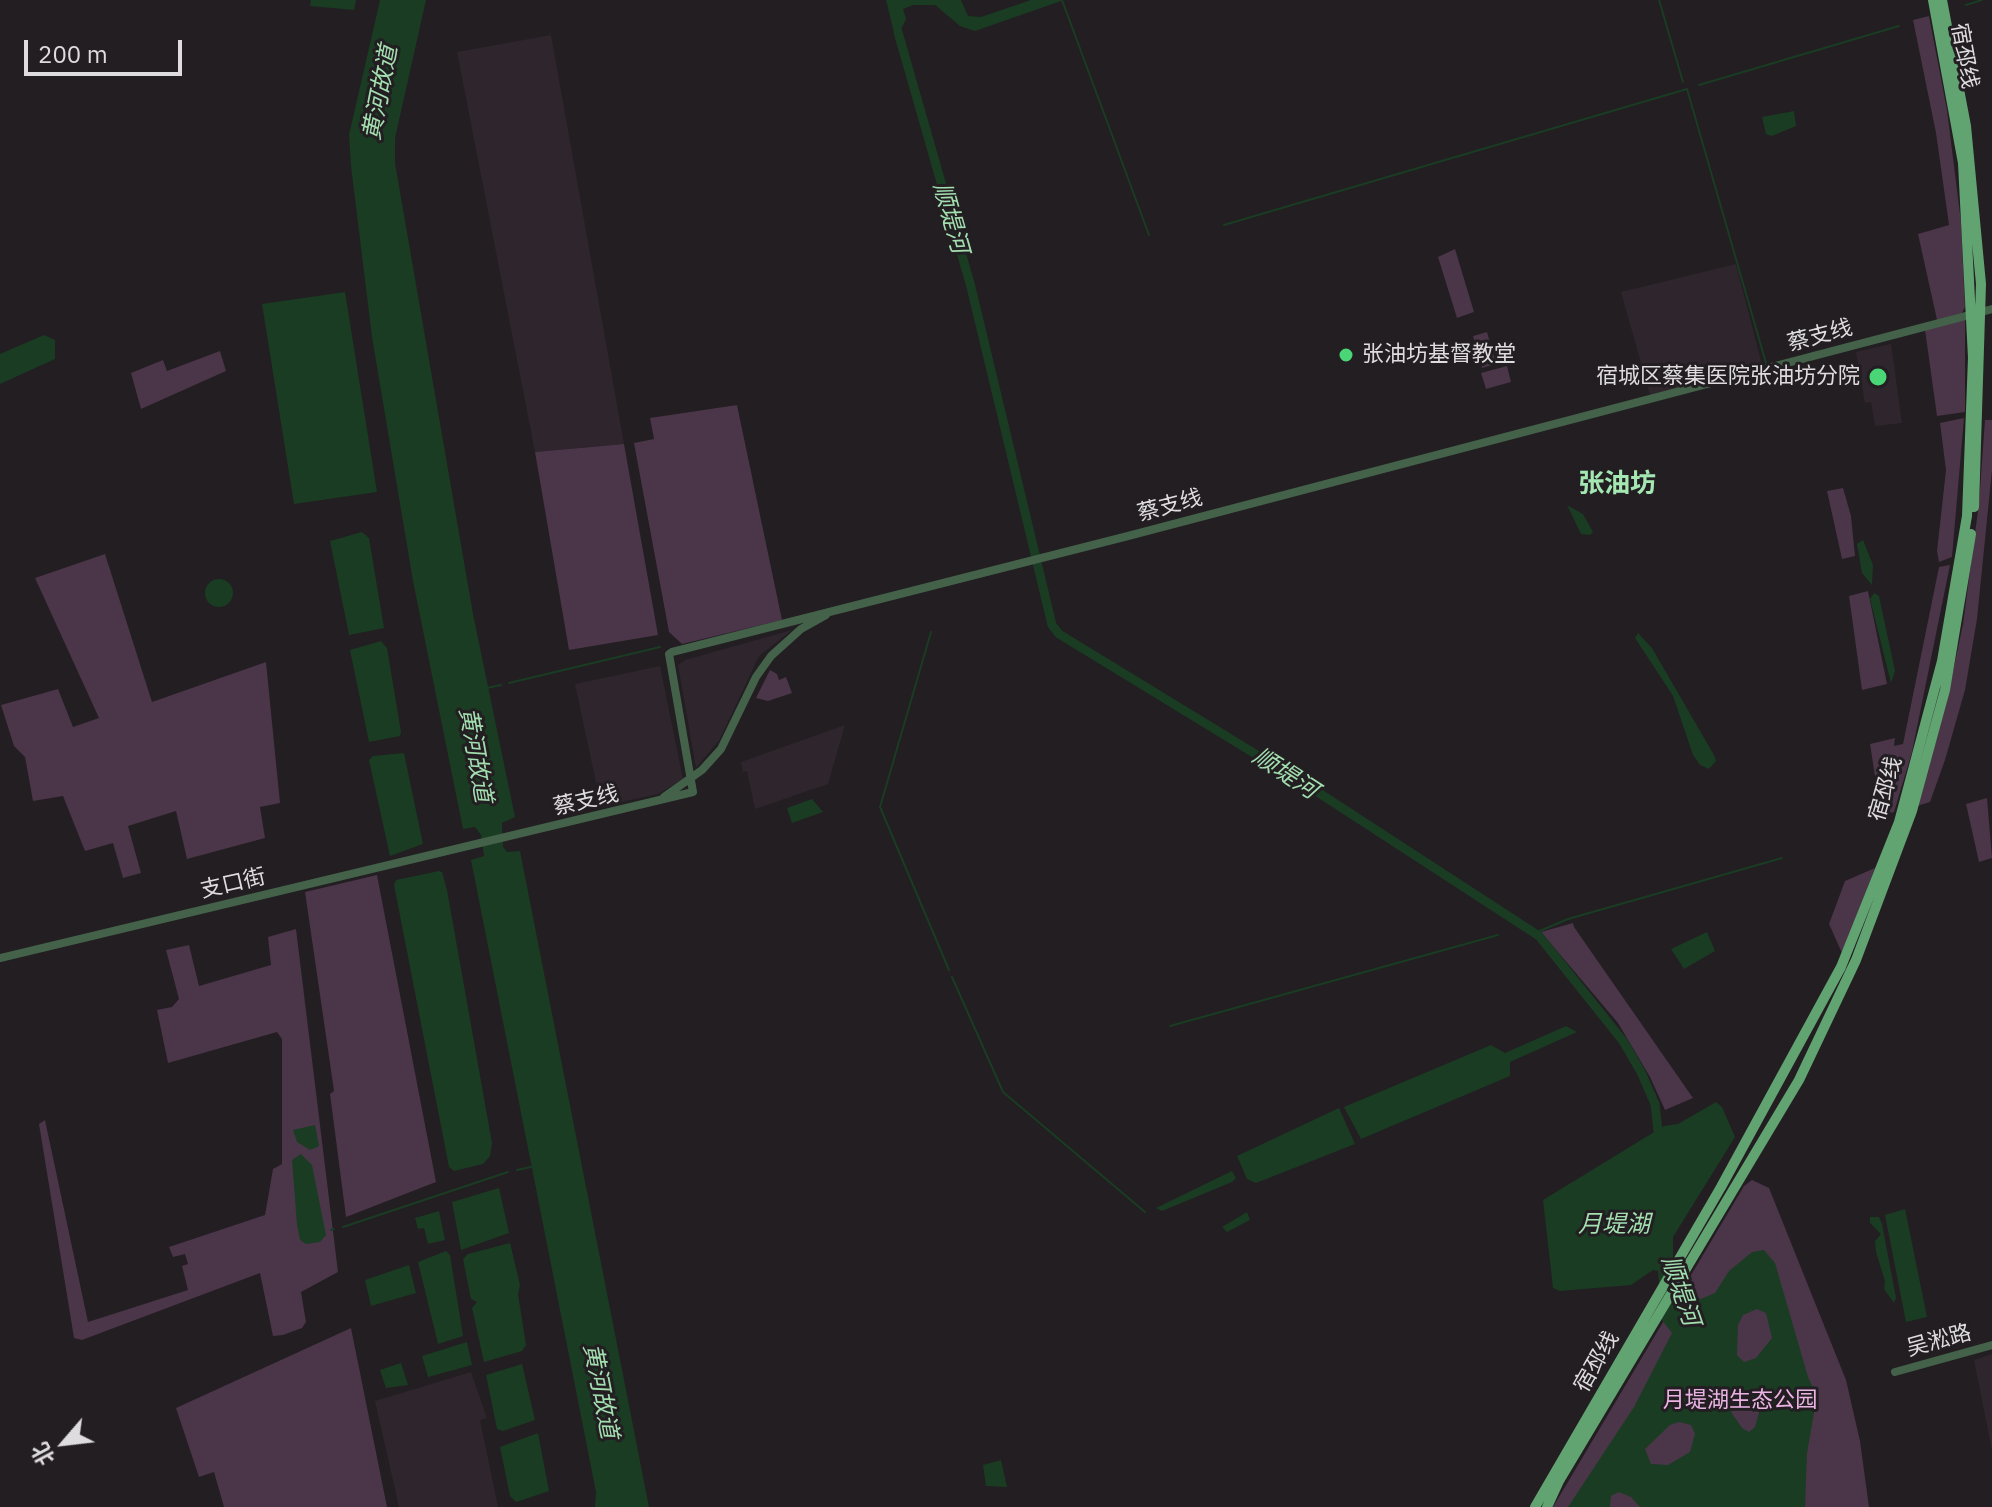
<!DOCTYPE html>
<meta charset="utf-8">
<style>
body{margin:0}
#map{position:relative;width:1992px;height:1507px;overflow:hidden;background:#221e22;font-family:"IBM Plex Sans","Noto Sans SC",sans-serif}
canvas{display:block}
.north{position:absolute;left:24px;top:1403px;width:80px;height:80px;-webkit-text-stroke:6px #221e22;paint-order:stroke;rotate:242deg;font-size:22px;font-weight:700;line-height:32px;text-align:center;color:#dfdcdf}
.north::after{content:'';display:block;margin:auto;width:28px;height:36px;background:#dfdcdf;clip-path:polygon(50% 0,100% 100%,50% 72%,0 100%)}
.scale{position:absolute;left:24px;top:40px;width:158px;height:36px;box-sizing:border-box;border:4px solid #dfdcdf;border-top:0;padding-left:10px;font-size:24px;line-height:28px;white-space:nowrap;color:#dfdcdf;-webkit-text-stroke:6px #221e22;paint-order:stroke}
</style>
<div id="map">
<canvas width="1992" height="1507"></canvas>
<div class="north">北</div>
<div class="scale">200 m</div>
</div>
<script>
const ctx = document.querySelector('canvas').getContext('2d');
ctx.lineJoin = 'round';
function paint(path, color) {
  ctx.fillStyle = color;
  ctx.fill(path, 'evenodd');
}
function poly(rows) {
  const path = new Path2D();
  for (const r of rows) {
    if (r.length === 3) {
      path.moveTo(r[0] + r[2], r[1]);
      path.arc(r[0], r[1], r[2], 0, 2 * Math.PI);
      continue;
    }
    path.moveTo(r[0], r[1]);
    for (let i = 2; i < r.length; i += 2) path.lineTo(r[i], r[i + 1]);
  }
  return path;
}
function strokePath(path, color, width, dash) {
  ctx.strokeStyle = color;
  ctx.lineWidth = width;
  ctx.lineCap = dash ? 'butt' : 'round';
  ctx.setLineDash(dash || []);
  ctx.stroke(path);
}
function label(font, color, halo, rows, align = 'center') {
  ctx.font = font + ' "IBM Plex Sans","Noto Sans SC",sans-serif';
  ctx.lineWidth = 6;
  ctx.setLineDash([]);
  ctx.textBaseline = 'middle';
  ctx.strokeStyle = halo;
  ctx.fillStyle = color;
  for (const [text, x, y, turn = 0] of rows) {
    ctx.save();
    ctx.translate(x, y);
    ctx.rotate((+turn || 0) * Math.PI / 180);
    ctx.textAlign = isNaN(turn) ? turn : align;
    if (halo) ctx.strokeText(text, 0, 0);
    ctx.fillText(text, 0, 0);
    ctx.restore();
  }
}
paint(poly([
 [551,35,624,444,535,452,457,52],
 [1736,264,1762,365,1650,395,1621,292],
 [1891,344,1902,423,1875,426,1871,402,1865,403,1856,352],
 [792,630,759,656,720,739,696,768,678,665,685,660],
 [660,666,683,779,658,794,601,806,575,684],
 [845,725,828,784,755,809,747,771,743,772,741,762],
 [1992,1354,1992,1451,1974,1360],
 [471,1372,487,1418,480,1420,498,1507,399,1507,375,1401]
]), '#2f262d');
paint(poly([
 [1929,16,1947,110,1961,222,1965,307,1962,313,1937,320,1918,234,1949,225,1936,133,1913,20],
 [1455,249,1474,312,1457,318,1438,257],
 [1965,320,1965,412,1937,416,1925,330],
 [1487,332,1496,364,1482,368,1473,336],
 [220,351,226,371,141,409,131,373,163,360,167,371],
 [1507,366,1511,382,1486,389,1481,373],
 [737,405,782,620,682,644,669,632,634,443,654,439,650,418],
 [1964,418,1952,557,1939,562,1937,551,1946,470,1940,423],
 [1985,420,1992,420,1992,470,1977,619,1965,690,1945,760,1930,802,1917,806,1947,700,1963,624,1979,503],
 [624,444,658,635,569,650,535,452],
 [1843,488,1851,516,1855,556,1842,559,1827,491],
 [105,554,152,702,266,662,280,803,260,807,265,838,187,859,176,811,128,826,141,873,123,878,113,843,85,851,63,796,33,801,25,757,14,746,1,705,58,689,73,727,99,718,35,578],
 [1950,565,1912,752,1894,812,1881,815,1870,744,1895,738,1894,746,1903,744,1939,567],
 [1868,591,1887,684,1862,690,1849,596],
 [770,670,777,674,779,680,786,677,792,693,768,701,756,698],
 [1987,798,1992,858,1979,862,1966,804],
 [1875,868,1842,953,1829,924,1845,881],
 [377,875,436,1182,346,1217,330,1094,334,1091,305,892],
 [1573,923,1574,927,1693,1098,1665,1110,1650,1077,1618,1023,1541,932],
 [296,929,338,1272,301,1292,306,1322,302,1328,283,1335,273,1336,260,1273,82,1340,74,1338,39,1124,45,1120,88,1322,188,1290,182,1266,188,1264,185,1254,173,1257,169,1247,265,1215,273,1169,282,1164,282,1039,277,1032,168,1063,157,1010,172,1007,179,999,166,950,189,945,199,986,271,965,268,937],
 [1752,1180,1769,1188,1846,1380,1860,1441,1869,1507,1553,1507,1744,1186],
 [351,1328,387,1507,224,1507,214,1472,199,1477,176,1408]
]), '#4b3548');
paint(poly([
 [311,0,356,0,354,10,310,6],
 [380,0,426,0,395,138,395,163,473,614,515,817,502,823,503,847,507,852,520,851,649,1507,595,1507,596,1492,471,860,484,856,481,835,475,827,463,829,413,581,372,337,351,166,349,135],
 [886,0,961,0,968,16,981,17,1031,0,1064,0,975,31,960,26,935,5,913,5,903,9,906,19,900,32,903,43,897,45],
 [1794,111,1796,126,1772,136,1766,134,1762,117],
 [345,292,377,492,294,504,262,304],
 [44,335,55,340,55,359,0,384,0,354],
 [1567,505,1583,514,1593,532,1590,535,1581,534],
 [362,532,369,538,384,628,349,635,330,541],
 [1863,540,1873,565,1872,585,1862,573,1857,544],
 [219,593,14],
 [1874,593,1879,596,1895,671,1891,683,1870,599],
 [1638,633,1652,648,1714,755,1716,761,1709,769,1700,765,1693,755,1673,696,1635,638],
 [381,641,387,648,401,732,400,736,369,742,350,650],
 [404,753,423,844,390,856,369,760,373,756],
 [812,799,823,812,792,823,787,808],
 [439,871,442,872,447,890,492,1143,490,1156,483,1164,454,1171,449,1167,394,885,396,880],
 [1707,932,1715,951,1684,969,1671,949],
 [1566,1026,1577,1032,1510,1062,1510,1076,1361,1139,1344,1107,1491,1045,1505,1053],
 [1716,1102,1722,1107,1735,1137,1673,1237,1673,1264,1687,1292,1701,1299,1715,1293,1729,1271,1752,1252,1764,1250,1775,1263,1808,1377,1817,1396,1807,1453,1805,1507,1640,1507,1631,1497,1619,1492,1611,1496,1610,1507,1568,1507,1634,1407,1672,1333,1662,1320,1658,1271,1653,1270,1631,1285,1560,1291,1553,1288,1543,1200,1664,1126,1678,1124],
 [1757,1309,1766,1313,1772,1338,1756,1358,1744,1362,1737,1355,1738,1325,1743,1315],
 [1754,1397,1761,1406,1755,1427,1749,1432,1742,1428,1731,1412],
 [1679,1422,1691,1425,1695,1434,1690,1452,1668,1465,1651,1464,1645,1449,1670,1425],
 [1339,1108,1355,1144,1256,1183,1247,1179,1237,1156],
 [315,1125,319,1146,310,1150,297,1142,293,1130],
 [301,1154,312,1165,326,1235,320,1242,306,1244,300,1240,297,1224,292,1160],
 [1232,1171,1236,1178,1232,1182,1162,1211,1156,1208],
 [499,1188,509,1233,461,1250,452,1202],
 [1905,1209,1927,1317,1906,1322,1885,1215],
 [439,1211,445,1240,428,1244,424,1228,418,1229,415,1218],
 [1247,1212,1250,1220,1227,1232,1222,1227],
 [1870,1217,1879,1217,1882,1224,1896,1298,1894,1303,1884,1289,1885,1281,1876,1252,1875,1241,1881,1234,1870,1223],
 [510,1243,520,1285,518,1294,526,1345,522,1351,484,1362,472,1308,477,1302,471,1299,463,1259,468,1254],
 [446,1251,450,1255,463,1336,438,1344,418,1262],
 [409,1265,416,1293,371,1306,365,1280],
 [467,1342,472,1365,428,1377,422,1356],
 [401,1363,408,1385,386,1388,380,1370],
 [522,1364,535,1420,503,1431,497,1429,486,1375],
 [538,1433,549,1491,516,1502,510,1496,500,1447],
 [1001,1460,1007,1487,986,1486,983,1465]
]), '#1a3c23');
strokePath(poly([
 [1062,0,1149,235],
 [1659,0,1683,82],
 [1966,5,1982,0],
 [1699,85,1899,26],
 [1224,225,1687,89,1766,363],
 [931,632,880,807,949,970],
 [509,683,660,647],
 [487,688,501,685],
 [1535,933,1568,919,1782,858],
 [952,977,1003,1092,1145,1212],
 [1170,1026,1498,935],
 [517,1170,531,1167],
 [343,1227,508,1172],
 [331,1230,334,1229]
]), '#1a3c23', 2);
strokePath(poly([
 [898,32,971,287,1052,625,1059,634,1316,791,1539,936,1623,1041,1641,1072,1655,1104,1659,1140]
]), '#1a3c23', 9);
strokePath(poly([
 [664,797,702,770,721,749,756,677,771,656,801,629,826,615],
 [0,958,693,792,669,654,672,652,1128,536,1992,309],
 [1895,1372,1992,1345]
]), '#436249', 8);
strokePath(poly([
 [1942,0,1966,126,1981,284,1974,507],
 [1535,1507,1721,1187,1841,967,1899,822,1942,661,1967,516,1973,358,1963,163,1933,0],
 [1547,1507,1559,1481,1799,1080,1856,960,1912,811,1945,690,1971,534]
]), '#62a471', 10);
for (const [x, y, r, color] of [
 [1346,355,8,"#4ad677"],
 [1878,377,10,"#4ad677"]
]) {
  const dot = new Path2D();
  dot.arc(x, y, r, 0, 2 * Math.PI);
  ctx.fillStyle = color;
  ctx.fill(dot);
  strokePath(dot, '#221e22', 3);
}
label('22px', '#dfdcdf', '#221e22', [
 ["宿邳线",1964,56,80],
 ["蔡支线",1820,336,-15],
 ["蔡支线",1170,506,-15],
 ["宿邳线",1886,789,-74],
 ["蔡支线",586,801,-13],
 ["支口街",233,884,-13],
 ["吴淞路",1939,1341,-15],
 ["宿邳线",1597,1362,-60]
]);
label('22px', '#dfdcdf', '#221e22', [
 ["张油坊基督教堂",1362,355],
 ["宿城区蔡集医院张油坊分院",1860,377,"right"]
], 'left');
label('22px', '#eab3e3', '#221e22', [
 ["月堤湖生态公园",1740,1401]
]);
label('italic 24px', '#a3deaf', '#221e22', [
 ["黄河故道",381,93,-79],
 ["顺堤河",950,218,74],
 ["黄河故道",475,755,80],
 ["顺堤河",1285,774,33],
 ["月堤湖",1614,1225],
 ["顺堤河",1680,1291,71],
 ["黄河故道",600,1391,79]
]);
label('bold 26px', '#a4e7b2', '#221e22', [
 ["张油坊",1617,484]
]);
</script>
